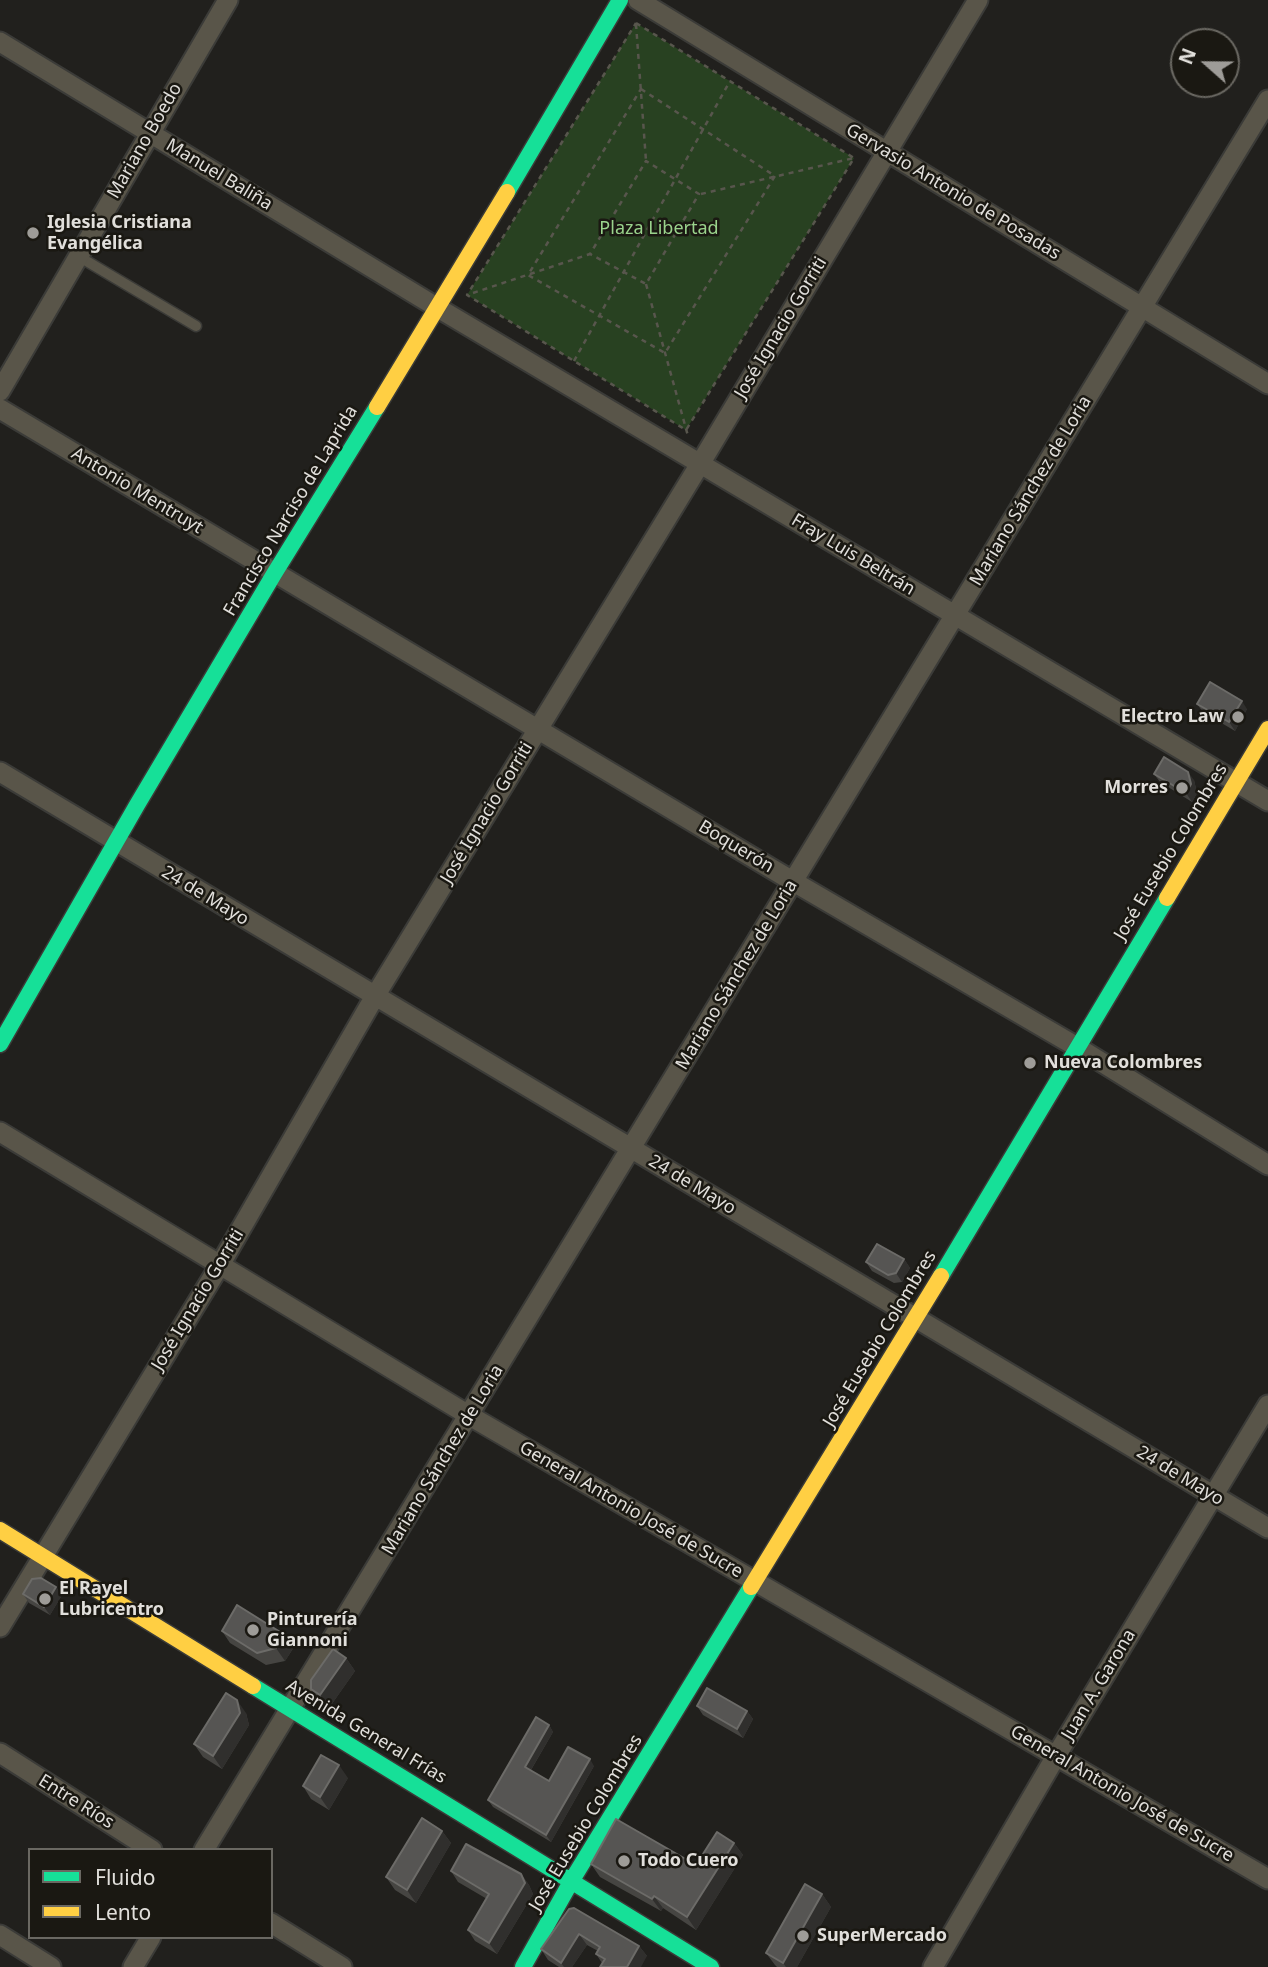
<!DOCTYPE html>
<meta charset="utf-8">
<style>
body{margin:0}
#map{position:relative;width:1268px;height:1967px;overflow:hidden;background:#21201d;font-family:"Noto Sans",sans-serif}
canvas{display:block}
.legend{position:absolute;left:28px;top:1848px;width:245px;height:91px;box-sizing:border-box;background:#1a1812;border:2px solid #6a6862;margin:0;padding:9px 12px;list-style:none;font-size:21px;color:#e1dfdb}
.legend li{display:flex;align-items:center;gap:14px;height:35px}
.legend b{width:35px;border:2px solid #6a6862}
.north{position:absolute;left:1170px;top:28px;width:70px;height:70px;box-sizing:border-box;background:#1a1812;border:2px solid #6a6862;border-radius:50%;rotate:291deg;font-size:19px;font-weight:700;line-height:28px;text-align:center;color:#e1dfdb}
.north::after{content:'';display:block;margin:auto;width:24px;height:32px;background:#9e9c98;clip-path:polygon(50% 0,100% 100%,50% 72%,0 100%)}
</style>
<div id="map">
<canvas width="1268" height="1967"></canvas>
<ul class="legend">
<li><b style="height:9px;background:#16e098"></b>Fluido</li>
<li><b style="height:9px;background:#ffcf43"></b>Lento</li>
</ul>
<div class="north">N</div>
</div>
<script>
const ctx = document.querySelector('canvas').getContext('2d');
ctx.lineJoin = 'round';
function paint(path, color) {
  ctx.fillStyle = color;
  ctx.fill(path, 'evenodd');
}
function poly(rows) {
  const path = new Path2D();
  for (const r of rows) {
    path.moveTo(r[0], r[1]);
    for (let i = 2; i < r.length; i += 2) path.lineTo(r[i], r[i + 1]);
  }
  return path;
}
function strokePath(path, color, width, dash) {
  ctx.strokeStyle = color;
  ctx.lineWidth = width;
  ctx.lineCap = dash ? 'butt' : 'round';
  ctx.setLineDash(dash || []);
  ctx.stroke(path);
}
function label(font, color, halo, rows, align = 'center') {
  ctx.font = font + ' "Noto Sans",sans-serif';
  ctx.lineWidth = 5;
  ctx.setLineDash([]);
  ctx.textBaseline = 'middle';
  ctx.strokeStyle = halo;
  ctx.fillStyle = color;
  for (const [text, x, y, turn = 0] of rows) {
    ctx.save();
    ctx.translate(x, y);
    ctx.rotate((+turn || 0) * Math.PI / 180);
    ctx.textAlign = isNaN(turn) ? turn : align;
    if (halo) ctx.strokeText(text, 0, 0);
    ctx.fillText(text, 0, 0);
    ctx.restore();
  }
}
paint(poly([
 [636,23,854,158,686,430,467,295]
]), '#284121');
const lane = poly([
 [78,256,196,326]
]);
const street = poly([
 [638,0,1268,384],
 [0,42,438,308,1268,801],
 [0,391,228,0],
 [0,409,794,882,1077,1047,1268,1165],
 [0,772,1268,1528],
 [0,1132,470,1416,1268,1879],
 [0,1627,220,1265,375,996,700,464,978,0],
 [0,1753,152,1850],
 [204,1850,1268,100],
 [271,1923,342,1967],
 [0,1935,51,1967],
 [133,1967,151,1937],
 [933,1967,1056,1756,1268,1405]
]);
const fast = poly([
 [507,192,620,0],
 [0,1044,137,805,274,574,377,407],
 [941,1276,1167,898],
 [253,1686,711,1967],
 [523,1967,572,1880,751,1587]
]);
const slow = poly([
 [377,407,507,192],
 [1167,898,1268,729],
 [0,1530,253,1686],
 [751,1587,941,1276]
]);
strokePath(lane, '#3b3b38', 13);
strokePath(street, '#3b3b38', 23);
strokePath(fast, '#3b3b38', 19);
strokePath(slow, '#3b3b38', 19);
strokePath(poly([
 [636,23,854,158,686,430,467,295,636,23],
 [636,24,646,161],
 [641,89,775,176,665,353,528,275,641,89],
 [701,194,854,158],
 [646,284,688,436],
 [473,293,590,254,646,161,699,194,646,284,590,254],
 [574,361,730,81]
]), '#58564d', 2.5, [5, 5]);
strokePath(lane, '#595549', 10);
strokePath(street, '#595549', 19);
strokePath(fast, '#16e098', 16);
strokePath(slow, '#ffcf43', 16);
paint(poly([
 [1197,704,1247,709,1235,731,1203,712],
 [1154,774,1194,780,1197,793,1192,802,1160,782],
 [904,1259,910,1268,902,1282,894,1283,872,1271,866,1262],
 [56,1587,62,1595,50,1615,29,1603,23,1594],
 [222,1631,285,1635,294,1647,285,1661,266,1665,230,1643],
 [346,1658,355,1671,329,1708,320,1702,311,1689],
 [697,1706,747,1711,753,1719,743,1738,703,1715],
 [246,1713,249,1725,222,1769,203,1757,194,1744],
 [549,1725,553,1732,531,1770,549,1781,594,1766,551,1842,493,1807,488,1800],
 [348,1778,329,1810,311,1799,303,1786],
 [442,1831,451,1843,416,1903,395,1890,386,1877],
 [734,1843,743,1855,696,1930,663,1908,661,1911,600,1877,591,1864,696,1865],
 [451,1871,521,1874,529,1885,533,1894,497,1954,475,1941,468,1930,487,1899,458,1882],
 [822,1894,831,1907,797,1967,777,1967,775,1965,766,1953],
 [569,1909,639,1946,647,1956,602,1963,596,1954,598,1951,587,1945,572,1967,559,1967,548,1960,541,1949]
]), '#464542');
paint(poly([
 [1242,701,1247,709,1235,731,1229,722],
 [1188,772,1194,780,1197,793,1192,802,1186,793],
 [904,1259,910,1268,902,1282,896,1273],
 [56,1587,62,1595,50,1615,44,1607],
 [285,1635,294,1647,285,1661,276,1648],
 [346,1658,355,1671,329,1708,320,1695],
 [237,1700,246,1713,249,1725,222,1769,213,1756],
 [747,1711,753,1719,743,1738,737,1729],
 [549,1725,553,1732,529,1773,525,1767],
 [590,1759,594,1766,551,1842,546,1835],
 [339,1765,348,1778,329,1810,320,1797],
 [442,1831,451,1843,416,1903,407,1890],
 [734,1843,743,1855,696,1930,687,1917],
 [521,1874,529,1885,533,1894,497,1954,489,1943],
 [822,1894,831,1907,797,1967,786,1967,783,1963],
 [654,1896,663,1908,661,1911,652,1899],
 [579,1934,587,1945,572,1967,564,1967,561,1963],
 [639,1946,647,1956,641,1967,627,1967]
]), '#302f2d');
const building = poly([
 [1210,682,1242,701,1229,722,1197,704,1210,682],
 [1164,757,1188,772,1191,784,1186,793,1154,774,1164,757],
 [877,1244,904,1259,896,1273,888,1275,866,1262,877,1244],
 [41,1578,56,1587,44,1607,23,1594,32,1579,41,1578],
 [237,1605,285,1635,276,1648,257,1653,222,1631,237,1605],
 [333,1649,346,1658,320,1695,311,1689,311,1680,333,1649],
 [707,1688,747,1711,737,1729,697,1706,707,1688],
 [226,1693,237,1700,240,1713,213,1756,194,1744,226,1693],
 [536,1717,549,1725,525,1767,549,1781,568,1747,590,1759,546,1835,488,1800,536,1717],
 [321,1755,339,1765,320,1797,303,1786,321,1755],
 [422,1818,442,1831,407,1890,386,1877,422,1818],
 [616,1819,696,1865,717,1832,734,1843,687,1917,654,1896,652,1899,591,1864,616,1819],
 [466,1844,521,1874,525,1883,489,1943,468,1930,489,1894,451,1871,466,1844],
 [805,1884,822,1894,783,1963,766,1953,805,1884],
 [574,1908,639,1946,627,1967,600,1967,605,1959,596,1954,600,1947,579,1934,561,1963,541,1949,569,1909,574,1908]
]);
paint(building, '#565553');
strokePath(building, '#6c6b68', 2);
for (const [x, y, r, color] of [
 [33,233,7,"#9e9c98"],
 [1238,717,7,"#9e9c98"],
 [1182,788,7,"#9e9c98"],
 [1030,1063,7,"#9e9c98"],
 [45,1599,7,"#9e9c98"],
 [253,1630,7,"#9e9c98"],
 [624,1861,7,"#9e9c98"],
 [803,1936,7,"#9e9c98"]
]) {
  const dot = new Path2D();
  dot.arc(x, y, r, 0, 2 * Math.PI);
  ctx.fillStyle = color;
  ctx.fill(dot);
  strokePath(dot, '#1a1812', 2.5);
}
label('18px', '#e1dfdb', '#1a1812', [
 ["Mariano Boedo",145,141,-60],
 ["Manuel Baliña",219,175,31],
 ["Gervasio Antonio de Posadas",953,192,31],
 ["José Ignacio Gorriti",781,328,-59],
 ["Antonio Mentruyt",137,491,31],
 ["Mariano Sánchez de Loria",1031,491,-59],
 ["Francisco Narciso de Laprida",291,511,-59],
 ["Fray Luis Beltrán",853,555,31],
 ["José Ignacio Gorriti",487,813,-59],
 ["Boquerón",736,847,31],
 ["José Eusebio Colombres",1171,852,-59],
 ["24 de Mayo",205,896,31],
 ["Mariano Sánchez de Loria",737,975,-59],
 ["24 de Mayo",692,1185,31],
 ["José Ignacio Gorriti",198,1300,-59],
 ["José Eusebio Colombres",880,1339,-59],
 ["Mariano Sánchez de Loria",443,1460,-59],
 ["24 de Mayo",1180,1476,31],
 ["General Antonio José de Sucre",631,1510,30],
 ["Juan A. Garona",1099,1685,-59],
 ["Avenida General Frías",366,1732,31],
 ["General Antonio José de Sucre",1122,1794,30],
 ["Entre Ríos",76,1802,32],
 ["José Eusebio Colombres",586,1823,-59]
]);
label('bold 18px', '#e1dfdb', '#1a1812', [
 ["Iglesia Cristiana",47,223],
 ["Evangélica",47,244],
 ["Electro Law",1224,717,"right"],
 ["Morres",1168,788,"right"],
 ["Nueva Colombres",1044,1063],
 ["El Rayel",59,1589],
 ["Lubricentro",59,1610],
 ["Pinturería",267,1620],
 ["Giannoni",267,1641],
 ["Todo Cuero",638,1861],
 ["SuperMercado",817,1936]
], 'left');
label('18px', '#9ad38c', '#1a1812', [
 ["Plaza Libertad",659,229]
]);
</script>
